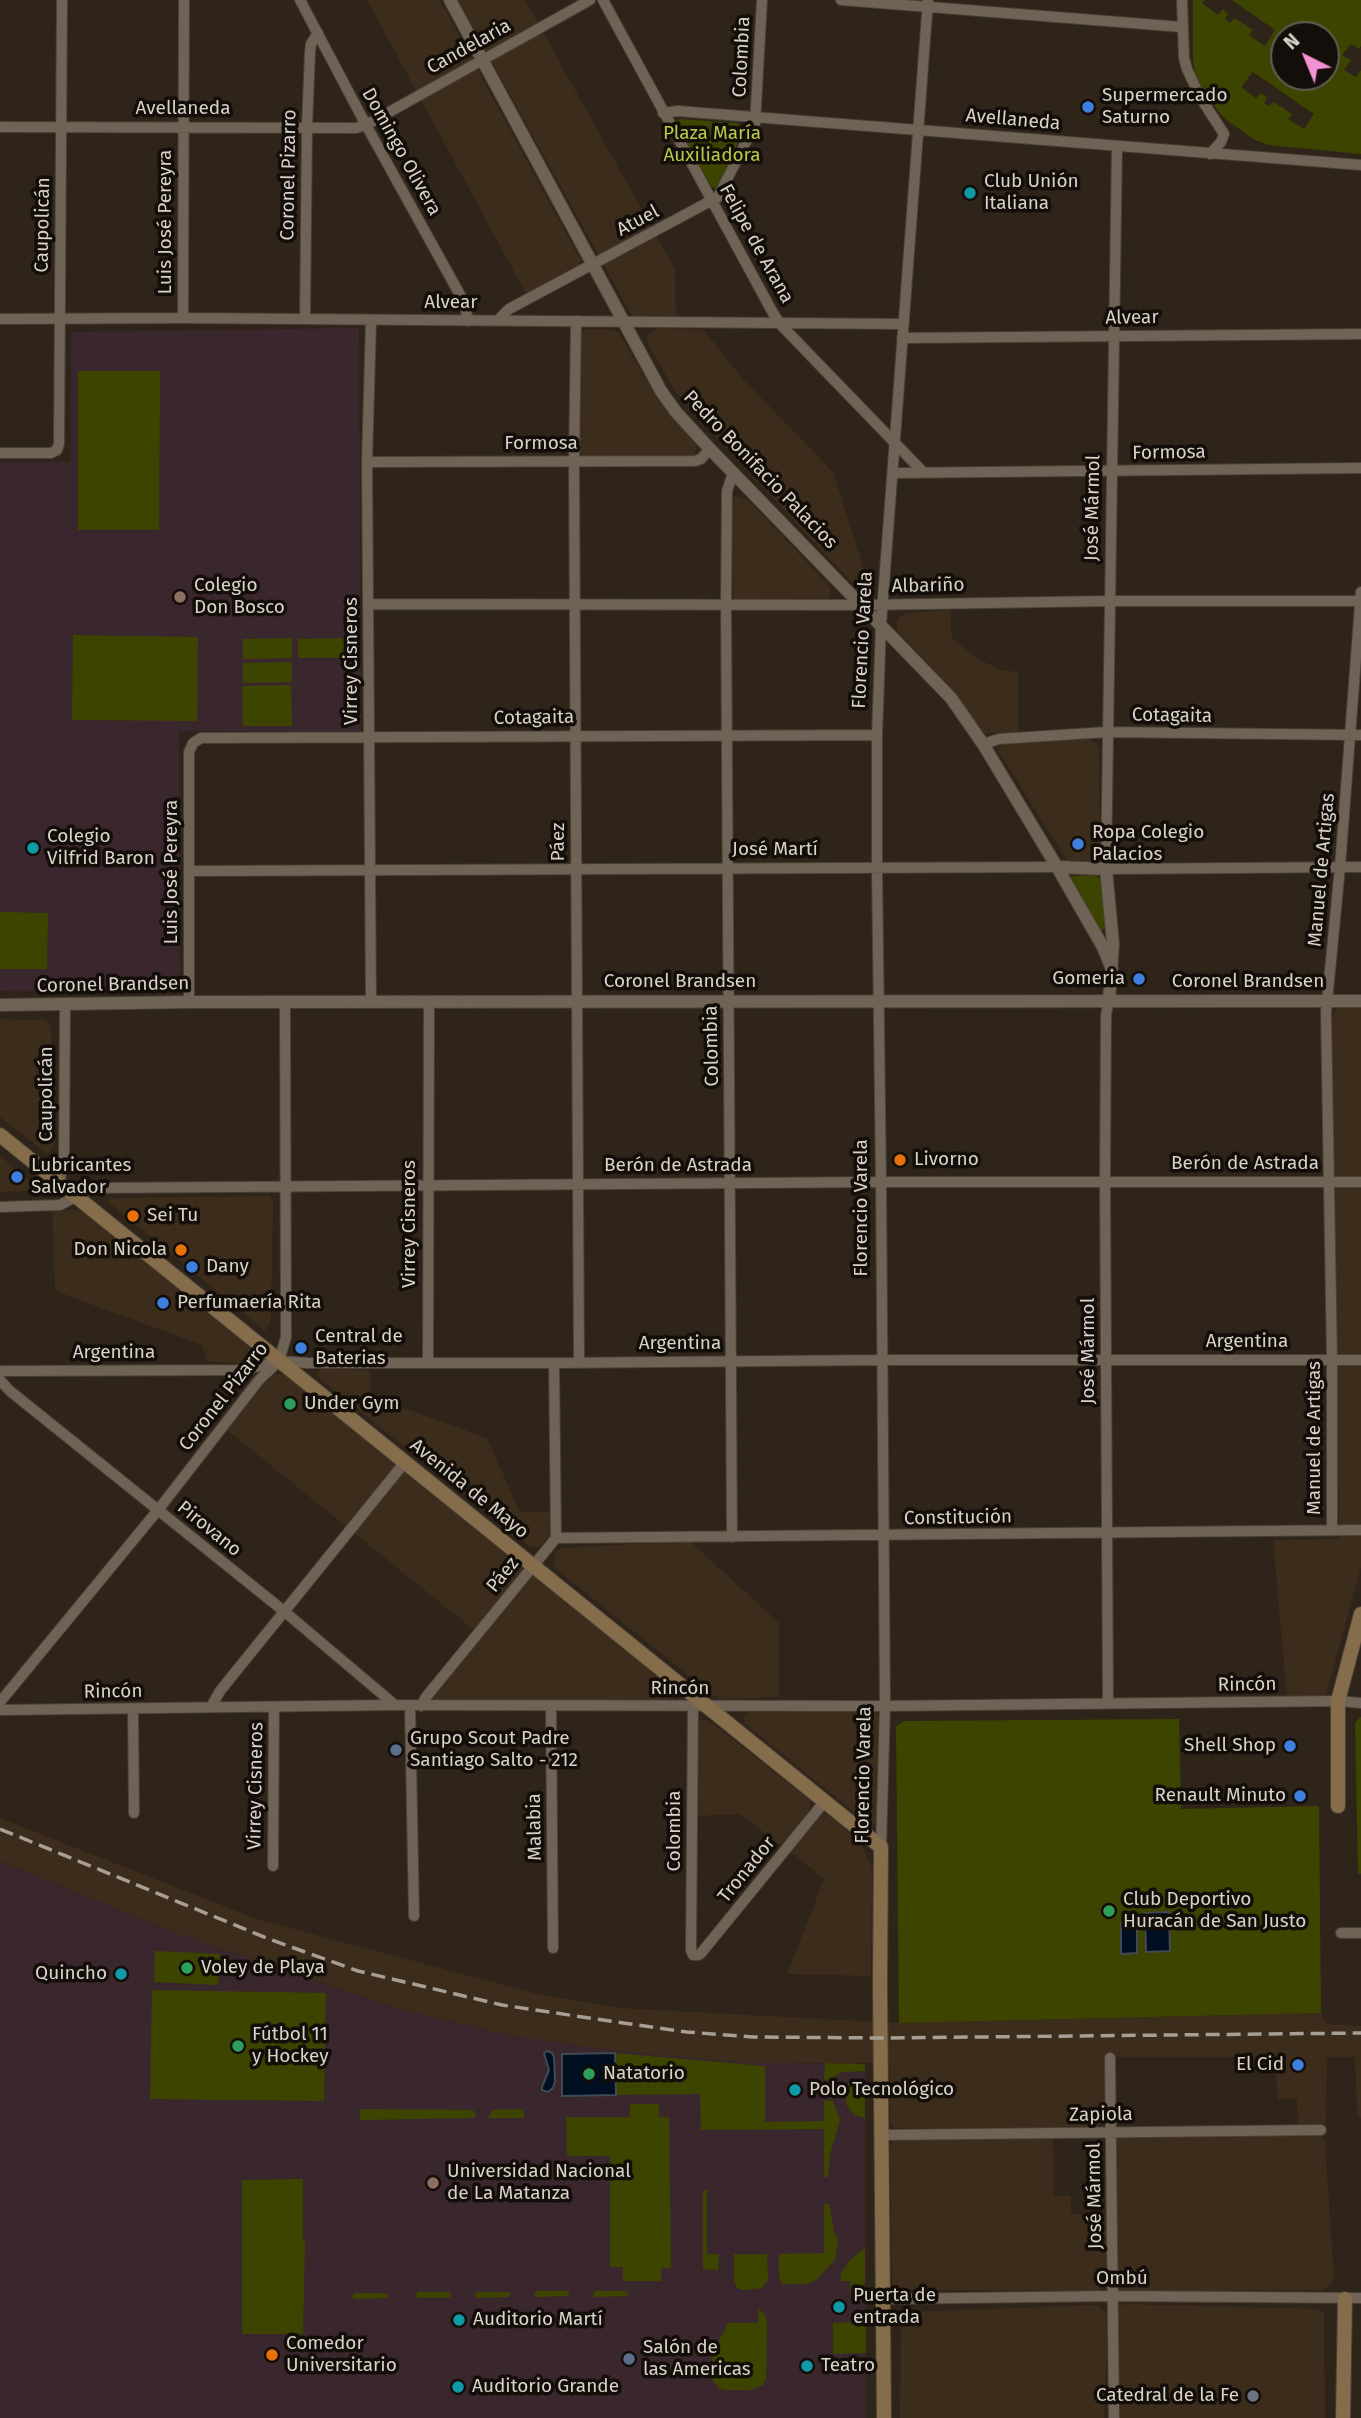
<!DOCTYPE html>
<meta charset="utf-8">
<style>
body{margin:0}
#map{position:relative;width:1361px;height:2418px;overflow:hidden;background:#2e2419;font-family:"Fira Sans",sans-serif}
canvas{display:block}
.north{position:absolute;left:1270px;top:21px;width:70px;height:70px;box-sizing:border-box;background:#130e09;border:2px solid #625c56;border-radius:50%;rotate:317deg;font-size:19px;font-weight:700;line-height:28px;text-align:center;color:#d9d2ca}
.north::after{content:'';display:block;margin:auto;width:24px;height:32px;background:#f491d4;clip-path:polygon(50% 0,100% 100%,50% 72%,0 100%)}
</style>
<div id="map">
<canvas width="1361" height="2418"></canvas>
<div class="north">N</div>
</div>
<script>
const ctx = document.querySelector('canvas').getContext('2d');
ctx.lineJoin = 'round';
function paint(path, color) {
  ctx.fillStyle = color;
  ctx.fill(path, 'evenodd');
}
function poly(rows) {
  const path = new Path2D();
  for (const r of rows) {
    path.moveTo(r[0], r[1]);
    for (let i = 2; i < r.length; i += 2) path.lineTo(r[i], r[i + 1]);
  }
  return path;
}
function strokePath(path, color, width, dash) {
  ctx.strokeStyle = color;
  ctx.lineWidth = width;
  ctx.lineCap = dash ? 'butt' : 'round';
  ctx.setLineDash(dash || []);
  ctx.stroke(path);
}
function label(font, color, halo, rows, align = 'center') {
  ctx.font = font + ' "Fira Sans",sans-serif';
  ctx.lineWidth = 7;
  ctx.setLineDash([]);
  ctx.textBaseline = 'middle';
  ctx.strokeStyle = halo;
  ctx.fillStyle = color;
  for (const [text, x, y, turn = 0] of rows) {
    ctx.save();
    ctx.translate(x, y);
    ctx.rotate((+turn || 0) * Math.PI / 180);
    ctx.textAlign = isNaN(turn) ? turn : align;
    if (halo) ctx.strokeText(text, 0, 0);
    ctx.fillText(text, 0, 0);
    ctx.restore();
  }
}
paint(poly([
 [367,0,440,0,581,261,576,268,526,294],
 [458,0,525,0,675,269,676,320,632,316],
 [658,328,704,330,742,378,833,472,873,598,855,586,690,409,673,388,648,344,646,335],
 [586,329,613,330,619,333,655,395,695,443,697,448,692,459,584,459,577,447,580,336],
 [735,496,748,500,827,583,831,591,828,598,823,601,737,601,733,597,730,503],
 [950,610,952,638,978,659,1002,670,1018,672,1018,734,984,733,948,685,897,631,897,621,905,613],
 [1087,739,1096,743,1099,749,1100,849,1097,860,1087,867,1071,864,1066,859,998,751,1003,744],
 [1338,1008,1361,1008,1361,1567,1326,1695,1323,1698,1287,1699,1273,1540,1339,1539,1330,1019],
 [0,1019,45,1020,51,1025,55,1146,47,1154,0,1117],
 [0,1156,37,1186,34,1191,0,1192],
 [269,1196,273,1201,271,1321,265,1331,108,1202,111,1198],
 [52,1210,78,1210,85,1213,249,1346,252,1353,250,1359,244,1364,207,1361,202,1345,55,1291],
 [323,1369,370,1370,371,1396,487,1438,520,1512,551,1512,551,1533,546,1540,538,1547,530,1547,320,1379,316,1372],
 [275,1374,284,1374,667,1684,673,1694,669,1699,662,1700,435,1707,429,1698,480,1635,227,1430,265,1383],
 [690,1541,779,1623,779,1697,722,1699,713,1695,556,1569,553,1563,557,1550,564,1548],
 [871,1710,877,1712,879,1717,878,1819,875,1824,869,1824,745,1724,744,1720,745,1716,752,1711],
 [701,1720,707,1720,712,1723,809,1799,811,1803,809,1811,782,1847,740,1814,696,1816,696,1726],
 [824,1814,829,1815,861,1843,872,1868,871,1976,787,1974,824,1879,790,1851,820,1815],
 [0,1818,257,1919,537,1994,620,2008,899,2023,1321,2013,1327,2024,1361,2026,1361,2119,1357,2114,1355,2057,1327,2057,1326,2121,1322,2125,1298,2125,1297,2099,1278,2099,1274,2057,1116,2057,1105,2058,1106,2119,1098,2127,894,2128,890,2121,889,2063,747,2063,624,2052,512,2036,392,2007,175,1933,0,1861],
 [1272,2135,1320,2135,1325,2139,1334,2279,1332,2284,1321,2290,1124,2292,1117,2289,1117,2138],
 [1053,2139,1054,2196,1071,2196,1071,2214,1107,2214,1105,2286,1097,2291,895,2290,892,2283,890,2146,893,2142,897,2140],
 [1124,2304,1320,2309,1324,2314,1325,2418,1119,2418,1116,2313,1117,2307],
 [1097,2305,1108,2315,1104,2418,900,2418,901,2317,906,2312]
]), '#3b2c1b');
paint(poly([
 [359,328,361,731,179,731,180,990,0,991,0,462,71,462,71,332],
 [0,1861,175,1933,392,2007,512,2036,624,2052,747,2063,865,2064,866,2418,0,2418]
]), '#3a272d');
paint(poly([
 [1193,0,1205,0,1202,3,1218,15,1223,9,1228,14,1225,19,1230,23,1235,18,1253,30,1249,35,1265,46,1275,30,1232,0,1361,0,1361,46,1359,49,1351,44,1342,55,1351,60,1344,70,1356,77,1361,70,1361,154,1268,145,1255,140,1225,119,1202,91,1196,76,1193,61],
 [1284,35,1326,35,1326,77,1284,77],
 [1253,72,1314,114,1304,129,1288,119,1292,114,1274,102,1269,106,1264,103,1267,98,1261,93,1256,98,1241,87],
 [679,119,737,123,742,126,743,132,717,189,712,187,676,126,675,122],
 [78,371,160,371,159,530,78,530],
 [73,635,198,637,197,721,72,720],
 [292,638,292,658,243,659,243,639],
 [347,638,347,658,298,658,298,639],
 [292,662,292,682,243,683,243,663],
 [291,685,292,726,243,726,242,686],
 [1095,875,1103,881,1108,925,1101,931,1070,882,1070,876],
 [0,912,48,913,47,969,0,969],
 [1361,1717,1361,1874,1358,1874,1355,1722],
 [1179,1719,1181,1809,1319,1806,1321,2013,899,2023,896,1726,904,1721],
 [155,1951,220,1954,218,1985,154,1982],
 [152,1990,326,1993,324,2101,150,2099],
 [615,2053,765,2066,765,2122,824,2121,824,2100,833,2101,840,2120,830,2154,828,2177,824,2177,824,2129,701,2130,700,2094,616,2095],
 [825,2063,865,2064,865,2071,843,2072,836,2075,834,2082,828,2082,824,2079],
 [853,2081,865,2081,865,2118,854,2115,846,2104,847,2085],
 [630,2104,659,2104,659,2117,669,2117,671,2268,661,2268,661,2281,623,2281,623,2267,610,2267,610,2156,567,2156,566,2117,630,2117],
 [361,2109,473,2110,475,2114,475,2118,359,2120],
 [523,2109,524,2118,488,2118,492,2110],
 [303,2179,303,2242,305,2242,303,2334,242,2334,242,2180],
 [703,2190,707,2190,707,2254,719,2254,718,2270,703,2269],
 [824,2204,829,2204,834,2231,838,2239,835,2260,816,2280,807,2284,782,2284,779,2276,779,2254,824,2253],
 [865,2248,865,2283,859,2290,850,2291,850,2281,840,2281,841,2273,851,2259],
 [734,2254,767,2254,768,2280,762,2288,743,2290,737,2288,734,2280],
 [537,2291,567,2291,570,2294,567,2296,536,2297,534,2294],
 [595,2291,626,2291,629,2294,626,2296,594,2297,593,2294],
 [418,2292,449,2292,452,2295,449,2298,417,2298,416,2295],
 [477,2292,508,2292,511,2295,508,2297,476,2298,475,2295],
 [355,2293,386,2293,389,2296,385,2298,354,2299,352,2296],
 [758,2309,766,2316,767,2322,766,2379,763,2385,750,2390,724,2390,719,2388,712,2380,712,2355,728,2323,758,2323],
 [850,2322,851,2325,866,2325,866,2353,833,2354,833,2323]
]), '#3d4400');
const water = poly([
 [1169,1912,1170,1951,1146,1952,1145,1913,1169,1912],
 [1121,1923,1137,1923,1137,1953,1121,1954,1121,1923],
 [547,2051,552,2053,554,2057,555,2081,553,2088,548,2092,542,2090,542,2087,549,2070,544,2053,547,2051],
 [615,2053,616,2095,562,2096,562,2054,615,2053]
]);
paint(water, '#000f22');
strokePath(water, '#414a54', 2);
const minor = poly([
 [300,0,366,125,464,302,468,321],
 [603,0,773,313,780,324,923,472],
 [841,0,1182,27],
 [1182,0,1184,58,1187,69,1200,97,1224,134,1221,142,1210,154],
 [663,113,678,111,1361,165],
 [0,127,356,128,366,125,590,0],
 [1117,146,1106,869,1361,867],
 [183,318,184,0],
 [0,319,183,318,903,324],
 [305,319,307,127,310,52,311,44,318,33],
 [498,320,509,309,718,197,755,124,762,0],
 [576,321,574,462,579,1362],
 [902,338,1361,334],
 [0,453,51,453,57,450,59,444,62,0],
 [367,462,695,461,701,459,710,449],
 [893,473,1361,468],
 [370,604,862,605,1109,601,1361,601],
 [983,744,999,739,1107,732,1361,735],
 [189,871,1057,867],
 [189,1002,189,752,193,743,201,738,877,735],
 [371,1002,367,462,371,321],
 [59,1182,64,1162,65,1005],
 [0,1207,60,1205,93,1188,881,1182,1361,1182],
 [428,1362,429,1002],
 [0,1371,245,1370,279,1361,308,1363,554,1363,882,1360,1361,1360],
 [0,1380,10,1391,285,1612,395,1705],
 [1332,1529,1332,1360,1326,1012,1340,867,1361,592],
 [732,1537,726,605,727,491,731,479,736,475],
 [556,1538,1361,1530],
 [0,1702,158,1510,259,1380,279,1361,286,1337,285,1003],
 [1108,1702,1105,1181,1106,1015,1109,1000],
 [410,1706,414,1916],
 [421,1706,426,1697,556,1538,554,1363],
 [693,1706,691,1950,693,1955,699,1955,702,1952,825,1801],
 [211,1707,220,1691,405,1462],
 [551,1707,553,1948],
 [133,1709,134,1813],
 [0,1710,395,1705,885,1706,1338,1701,1361,1703],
 [881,1847,885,1706,881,1182,877,869,877,735,881,624,928,0],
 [273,1866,274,1707],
 [1341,1933,1361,1933],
 [1110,2058,1114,2418],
 [881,2135,1321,2130],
 [883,2299,1113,2296,1361,2298]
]);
const tertiary = poly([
 [450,0,661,391,676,412,710,449,951,698,983,744,1057,867,1103,947,1112,969],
 [1057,867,1106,869,1113,944,1109,1000],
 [0,1005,189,1002,1361,1001]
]);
const secondary = poly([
 [0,1135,881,1847,880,1985,884,2418],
 [1338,1806,1338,1701,1361,1614],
 [1343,2418,1345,2299]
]);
strokePath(minor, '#494037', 12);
strokePath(tertiary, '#494037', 14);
strokePath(secondary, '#494037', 16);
strokePath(minor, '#6f6356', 10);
strokePath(tertiary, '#6f6356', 12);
strokePath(secondary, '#856c4a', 14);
strokePath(poly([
 [0,1829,269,1939,358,1971,502,2005,623,2023,687,2032,753,2037,882,2038,1361,2033]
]), '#a79f96', 3.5, [14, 7]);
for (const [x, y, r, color] of [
 [1088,107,7,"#3f7fe0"],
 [970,193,7,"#0f9aa8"],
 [180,597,7,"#8d6e63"],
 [1078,844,7,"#3f7fe0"],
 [33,848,7,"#0f9aa8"],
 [1139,979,7,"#3f7fe0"],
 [900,1160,7,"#e8710a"],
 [17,1177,7,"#3f7fe0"],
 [133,1216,7,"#e8710a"],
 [181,1250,7,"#e8710a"],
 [192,1267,7,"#3f7fe0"],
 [163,1303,7,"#3f7fe0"],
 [301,1348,7,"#3f7fe0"],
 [290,1404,7,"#2e9e5b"],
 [1290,1746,7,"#3f7fe0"],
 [396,1750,7,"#5c6f8a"],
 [1300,1796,7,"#3f7fe0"],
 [1109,1911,7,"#2e9e5b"],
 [187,1968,7,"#2e9e5b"],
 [121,1974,7,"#0f9aa8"],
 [238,2046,7,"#2e9e5b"],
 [1298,2065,7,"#3f7fe0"],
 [589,2074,7,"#2e9e5b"],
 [795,2090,7,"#0f9aa8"],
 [433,2183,7,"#8d6e63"],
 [839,2307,7,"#0f9aa8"],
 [459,2320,7,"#0f9aa8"],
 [272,2355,7,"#e8710a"],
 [629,2359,7,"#5c6f8a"],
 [807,2366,7,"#0f9aa8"],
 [458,2387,7,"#0f9aa8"],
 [1253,2396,7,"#6b7280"]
]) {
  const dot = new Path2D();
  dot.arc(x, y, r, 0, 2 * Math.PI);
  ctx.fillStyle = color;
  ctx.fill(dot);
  strokePath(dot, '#130e09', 2.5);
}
label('19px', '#d9d2ca', '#130e09', [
 ["Candelaria",469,47,-29],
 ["Colombia",742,57,-87],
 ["Avellaneda",183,109],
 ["Avellaneda",1013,120,5],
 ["Domingo Olivera",401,152,61],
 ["Coronel Pizarro",289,175,-89],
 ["Atuel",638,221,-28],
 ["Luis José Pereyra",166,222,-90],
 ["Caupolicán",43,225,-89],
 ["Felipe de Arana",756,244,61],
 ["Alvear",451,303],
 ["Alvear",1132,318,-1],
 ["Formosa",541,444],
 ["Formosa",1169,453,-1],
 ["Pedro Bonifacio Palacios",760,470,46],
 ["José Mármol",1093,508,-89],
 ["Albariño",928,586,-1],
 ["Florencio Varela",863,640,-87],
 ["Virrey Cisneros",352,661,-90],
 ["Cotagaita",1172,716,1],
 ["Cotagaita",534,718,-1],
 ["Páez",559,842,-90],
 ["José Martí",775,850],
 ["Manuel de Artigas",1322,870,-85],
 ["Luis José Pereyra",172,872,-90],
 ["Coronel Brandsen",680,982],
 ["Coronel Brandsen",1248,982],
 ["Coronel Brandsen",113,985,-1],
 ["Colombia",712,1046,-91],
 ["Caupolicán",47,1094,-90],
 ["Berón de Astrada",1245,1164],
 ["Berón de Astrada",678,1166],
 ["Florencio Varela",862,1208,-90],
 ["Virrey Cisneros",410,1224,-90],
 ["Argentina",1247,1342],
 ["Argentina",680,1344],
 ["José Mármol",1089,1351,-90],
 ["Argentina",114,1353],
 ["Coronel Pizarro",224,1397,-52],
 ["Manuel de Artigas",1315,1438,-90],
 ["Avenida de Mayo",469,1489,39],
 ["Constitución",958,1518,-1],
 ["Pirovano",209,1529,39],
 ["Páez",503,1575,-51],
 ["Rincón",1247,1685,-1],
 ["Rincón",680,1689],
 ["Rincón",113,1692,-1],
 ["Florencio Varela",864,1775,-89],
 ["Virrey Cisneros",256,1786,-89],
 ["Malabia",535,1827,-91],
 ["Colombia",675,1831,-90],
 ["Tronador",747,1870,-51],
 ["Zapiola",1101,2115,-1],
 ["José Mármol",1095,2196,-91],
 ["Ombú",1122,2279]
]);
label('19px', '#d9d2ca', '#130e09', [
 ["Supermercado",1102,96],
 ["Saturno",1102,118],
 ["Club Unión",984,182],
 ["Italiana",984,204],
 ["Colegio",194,586],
 ["Don Bosco",194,608],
 ["Ropa Colegio",1092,833],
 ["Palacios",1092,855],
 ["Colegio",47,837],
 ["Vilfrid Baron",47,859],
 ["Gomeria",1125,979,"right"],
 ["Livorno",914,1160],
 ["Lubricantes",31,1166],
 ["Salvador",31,1188],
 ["Sei Tu",147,1216],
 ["Don Nicola",167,1250,"right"],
 ["Dany",206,1267],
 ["Perfumaería Rita",177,1303],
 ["Central de",315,1337],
 ["Baterias",315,1359],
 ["Under Gym",304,1404],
 ["Grupo Scout Padre",410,1739],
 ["Santiago Salto - 212",410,1761],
 ["Shell Shop",1276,1746,"right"],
 ["Renault Minuto",1286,1796,"right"],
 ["Club Deportivo",1123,1900],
 ["Huracán de San Justo",1123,1922],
 ["Voley de Playa",201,1968],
 ["Quincho",107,1974,"right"],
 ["Fútbol 11",252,2035],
 ["y Hockey",252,2057],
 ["El Cid",1284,2065,"right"],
 ["Natatorio",603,2074],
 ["Polo Tecnológico",809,2090],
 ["Universidad Nacional",447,2172],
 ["de La Matanza",447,2194],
 ["Puerta de",853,2296],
 ["entrada",853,2318],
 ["Auditorio Martí",473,2320],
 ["Comedor",286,2344],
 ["Universitario",286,2366],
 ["Salón de",643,2348],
 ["las Americas",643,2370],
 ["Teatro",821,2366],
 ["Auditorio Grande",472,2387],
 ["Catedral de la Fe",1239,2396,"right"]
], 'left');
label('19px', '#b8ca49', '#130e09', [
 ["Plaza María",712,134],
 ["Auxiliadora",712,156]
]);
</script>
